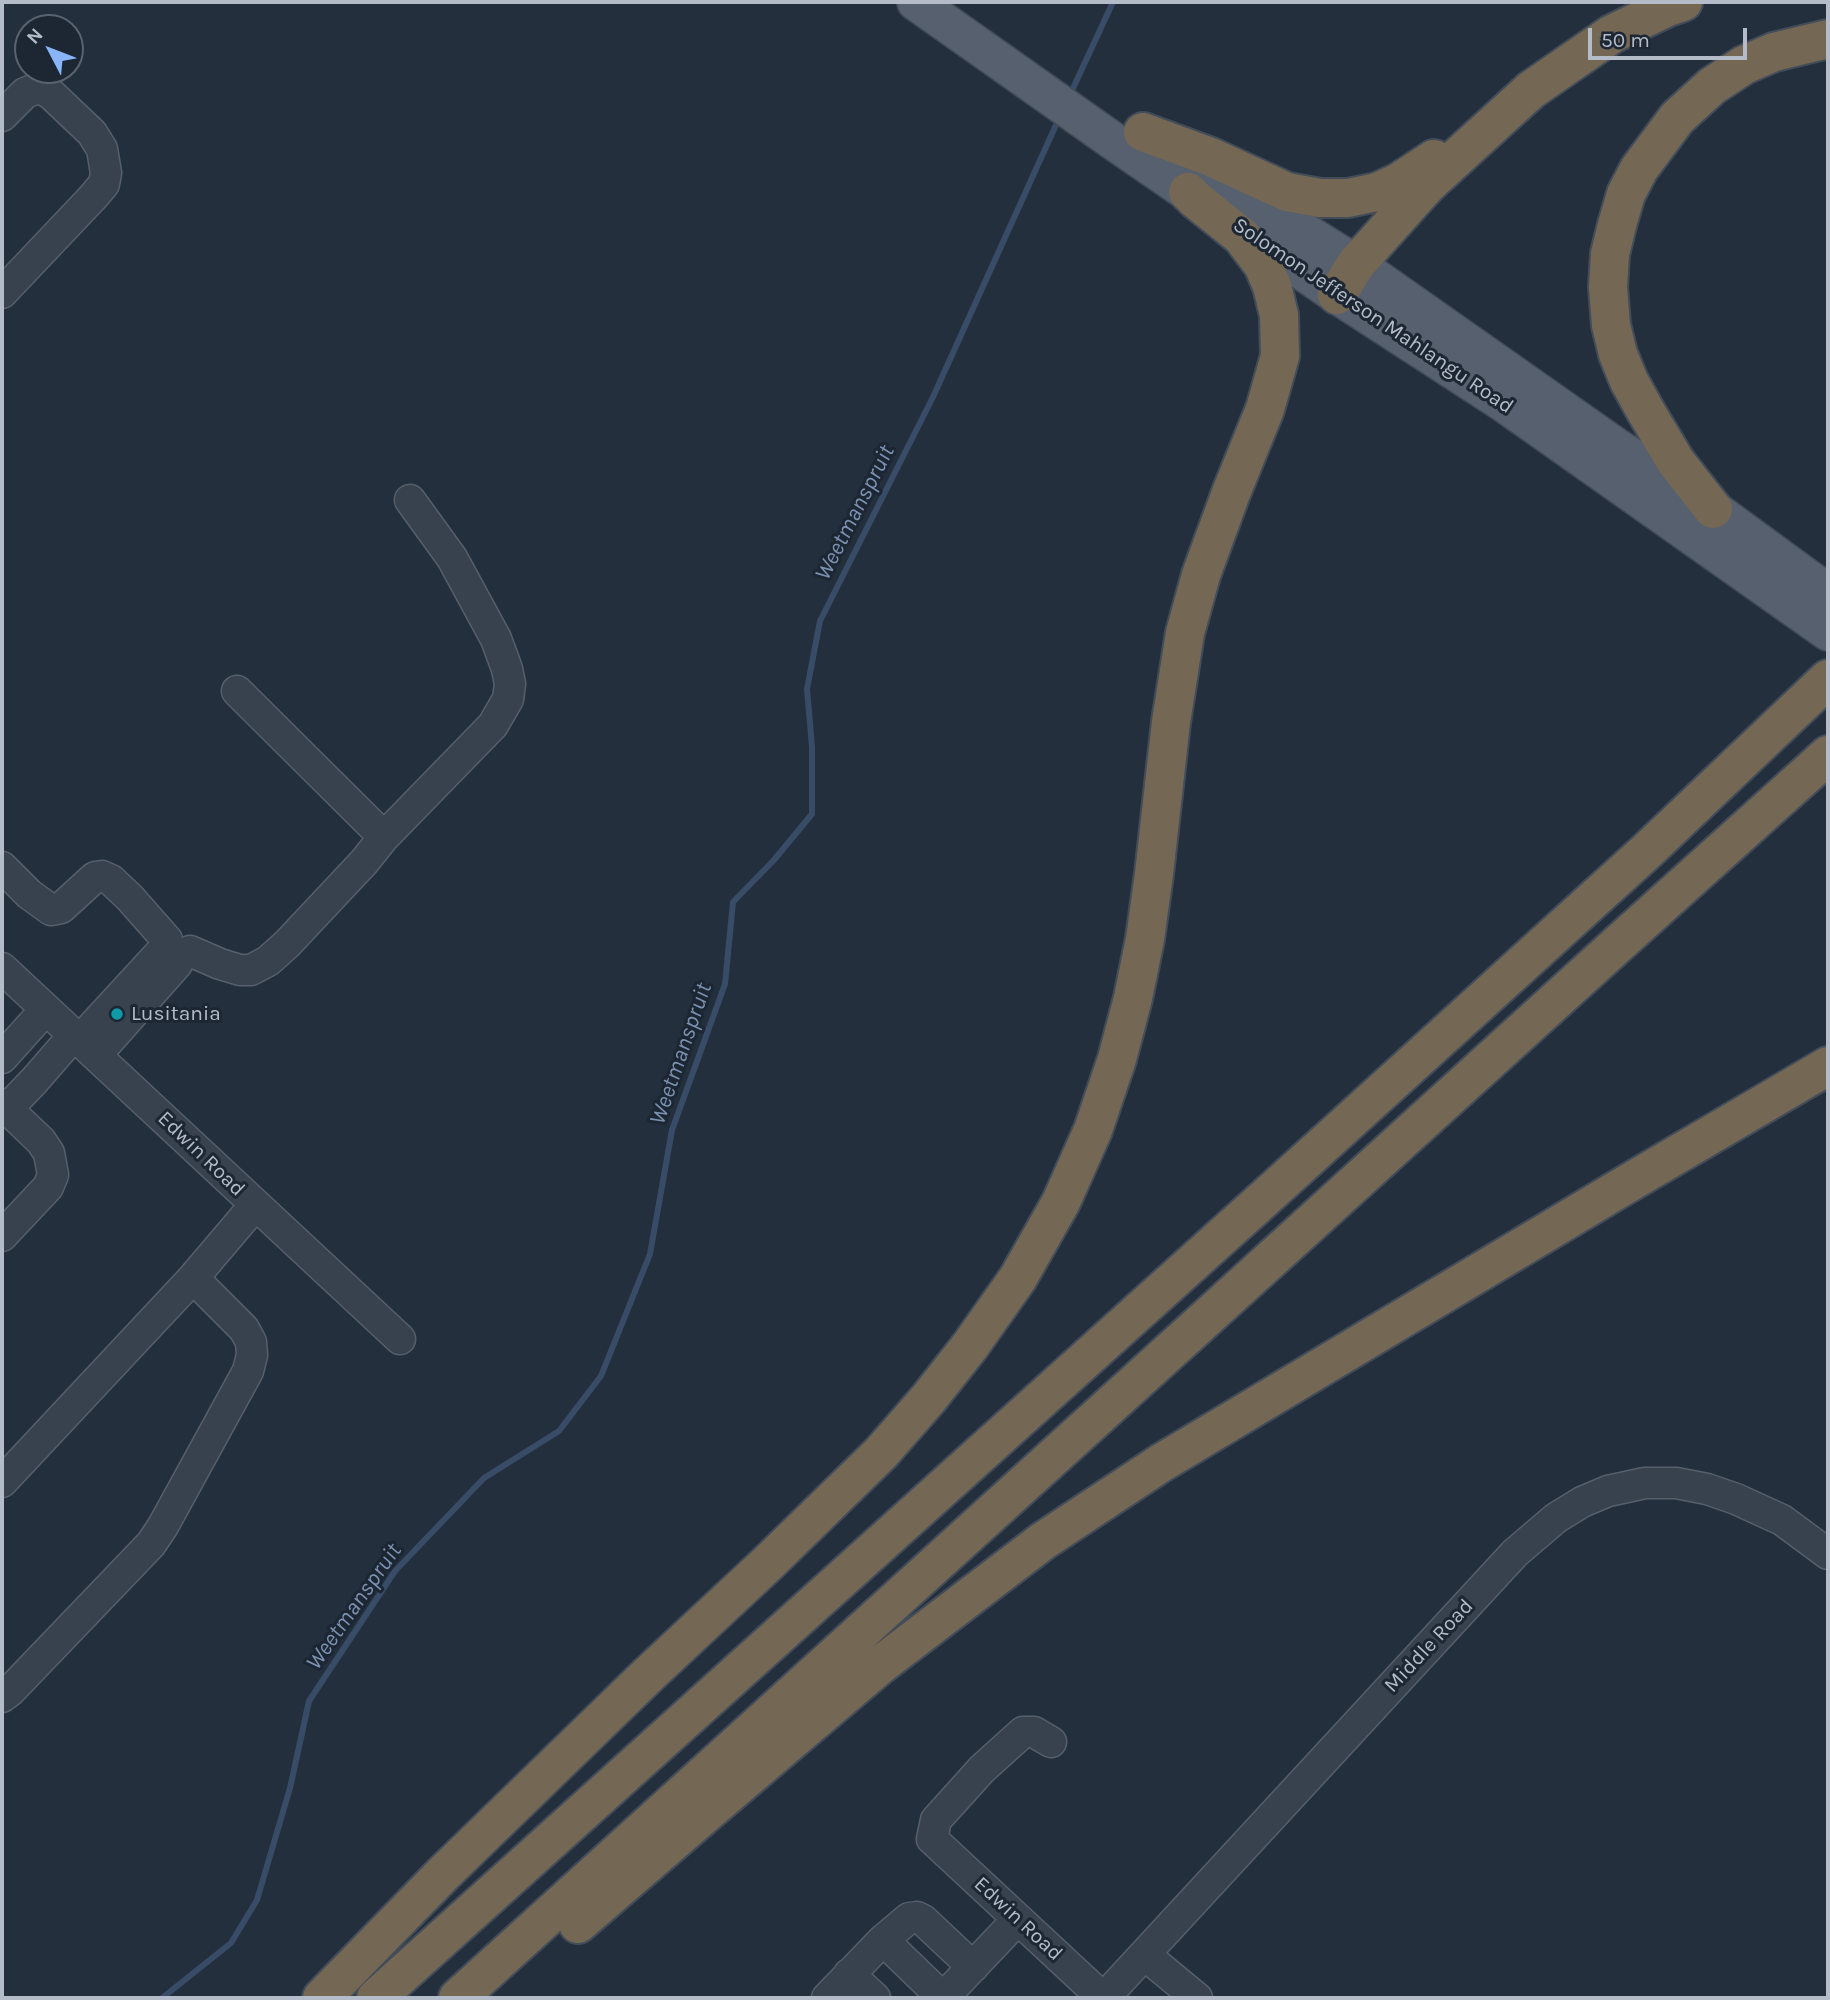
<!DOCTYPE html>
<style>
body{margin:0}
#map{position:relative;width:1830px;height:2000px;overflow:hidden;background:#242f3e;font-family:Karla,sans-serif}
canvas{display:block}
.frame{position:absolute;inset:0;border:4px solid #b4bcc9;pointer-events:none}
.north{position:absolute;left:14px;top:14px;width:70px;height:70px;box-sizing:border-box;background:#1d2633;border:2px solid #59626f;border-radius:50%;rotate:312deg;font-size:19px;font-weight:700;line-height:28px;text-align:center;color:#b4bcc9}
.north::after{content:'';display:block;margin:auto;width:24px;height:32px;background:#8ab4f8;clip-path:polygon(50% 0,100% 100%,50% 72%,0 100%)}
.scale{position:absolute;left:1588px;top:28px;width:159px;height:32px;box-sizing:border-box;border:4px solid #b4bcc9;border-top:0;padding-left:9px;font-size:21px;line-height:24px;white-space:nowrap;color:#b4bcc9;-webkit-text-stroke:5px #1d2633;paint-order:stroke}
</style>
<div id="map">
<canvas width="1830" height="2000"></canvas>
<div class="frame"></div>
<div class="north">N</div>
<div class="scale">50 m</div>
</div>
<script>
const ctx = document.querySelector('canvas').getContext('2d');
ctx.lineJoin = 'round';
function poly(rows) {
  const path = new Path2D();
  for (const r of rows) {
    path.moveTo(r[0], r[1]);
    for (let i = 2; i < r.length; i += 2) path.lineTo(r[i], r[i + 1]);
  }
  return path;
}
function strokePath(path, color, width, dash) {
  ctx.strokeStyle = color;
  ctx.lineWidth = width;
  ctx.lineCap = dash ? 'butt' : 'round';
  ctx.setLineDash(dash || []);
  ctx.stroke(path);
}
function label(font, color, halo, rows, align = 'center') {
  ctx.font = font + ' Karla,sans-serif';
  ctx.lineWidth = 6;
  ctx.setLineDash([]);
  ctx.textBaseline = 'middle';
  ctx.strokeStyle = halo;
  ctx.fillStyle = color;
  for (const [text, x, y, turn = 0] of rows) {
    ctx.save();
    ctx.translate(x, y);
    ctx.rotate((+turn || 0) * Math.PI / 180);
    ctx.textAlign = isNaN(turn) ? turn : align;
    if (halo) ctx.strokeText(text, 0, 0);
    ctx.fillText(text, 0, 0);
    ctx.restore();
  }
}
strokePath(poly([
 [1069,97,1113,2],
 [162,1998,231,1943,257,1900,290,1788,309,1701,395,1571,484,1478,559,1431,601,1376,650,1254,672,1130,725,984,733,902,774,860,812,814,812,747,807,689,820,621,933,397,1060,116]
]), '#394c67', 6);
const minor = poly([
 [2,116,25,93,35,89,43,89,52,95,92,133,102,149,106,173,104,184,93,197,2,293],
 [237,691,384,837],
 [2,867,29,894,51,910,61,908,95,877,102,876,111,880,130,898,167,940],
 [190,951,220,964,240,970,251,970,268,961,287,944,364,862,384,837,493,725,508,699,510,684,507,669,496,639,452,558,410,500],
 [2,968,400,1339],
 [80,1040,162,951],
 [96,1055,177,964],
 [2,1058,46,1009],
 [2,1104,41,1141,49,1153,53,1175,48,1187,2,1236],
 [7,1109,34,1081,74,1035],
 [2,1482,193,1278,255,1205],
 [2,1697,10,1691,151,1544,163,1526,248,1371,252,1355,251,1342,244,1329,193,1278],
 [1051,1742,1034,1732,1023,1732,982,1769,936,1820,932,1839,1103,1998],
 [883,1940,943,1998],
 [1145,1955,1197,1998],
 [849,1974,875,1998],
 [827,1998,883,1940,909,1918,917,1917,923,1920,973,1967],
 [943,1998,1018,1919],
 [1104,1998,1515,1553,1556,1518,1582,1502,1608,1491,1645,1483,1676,1483,1707,1489,1736,1499,1782,1520,1828,1554]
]);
const major = poly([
 [916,2,1116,143,1337,295,1502,402,1828,632],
 [1196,164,1356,264,1615,446,1713,509,1828,593]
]);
const highway = poly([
 [1143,132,1211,157,1287,192,1320,198,1348,198,1377,192,1399,182,1434,159],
 [1337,295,1356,264,1427,185,1531,90,1612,34,1668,7,1683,2],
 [1713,509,1676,462,1645,410,1629,381,1618,354,1611,325,1608,287,1610,254,1617,225,1626,194,1639,169,1677,118,1712,86,1744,65,1774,52,1828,39],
 [578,1924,711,1809,879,1666,1043,1541,1161,1463,1632,1181,1828,1066],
 [322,1998,443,1874,647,1676,767,1564,881,1453,929,1398,970,1346,1018,1278,1061,1202,1093,1130,1117,1059,1133,998,1145,939,1154,874,1171,722,1185,633,1201,575,1231,493,1265,409,1280,356,1279,315,1272,286,1263,265,1242,237,1196,200,1188,192],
 [376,1998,1267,1196,1648,850,1828,679],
 [458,1998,1617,945,1828,755]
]);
strokePath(minor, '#565f6c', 33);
strokePath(major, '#414a57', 40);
strokePath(highway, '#434c59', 42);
strokePath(minor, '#38414e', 30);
strokePath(major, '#56606e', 37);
strokePath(highway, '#746855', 38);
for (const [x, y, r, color] of [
 [117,1014,7,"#0f9aa8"]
]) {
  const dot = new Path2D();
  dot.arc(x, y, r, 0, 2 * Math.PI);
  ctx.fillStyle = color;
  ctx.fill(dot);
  strokePath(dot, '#1d2633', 2.5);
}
label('21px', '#b4bcc9', '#1d2633', [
 ["Solomon Jefferson Mahlangu Road",1373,316,34],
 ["Edwin Road",201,1154,44],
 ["Middle Road",1429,1646,-47],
 ["Edwin Road",1018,1919,43]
]);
label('21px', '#b4bcc9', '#1d2633', [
 ["Lusitania",131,1014]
], 'left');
label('italic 23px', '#7c92b1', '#1d2633', [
 ["Weetmanspruit",855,513,-63],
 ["Weetmanspruit",681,1054,-71],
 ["Weetmanspruit",354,1607,-55]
]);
</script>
